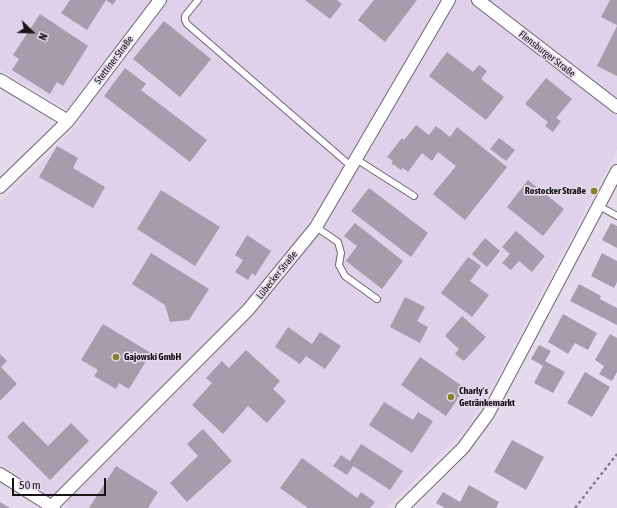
<!DOCTYPE html>
<meta charset="utf-8">
<style>
body{margin:0}
#map{position:relative;width:617px;height:508px;overflow:hidden;background:#e3dbec;font-family:"Asap Condensed",sans-serif}
canvas{display:block}
.north{position:absolute;left:12px;top:12px;width:40px;height:40px;-webkit-text-stroke:3px #e3dbec;paint-order:stroke;rotate:113deg;font-size:11px;font-weight:700;line-height:16px;text-align:center;color:#161319}
.north::after{content:'';display:block;margin:auto;width:14px;height:18px;background:#161319;clip-path:polygon(50% 0,100% 100%,50% 72%,0 100%)}
.scale{position:absolute;left:12px;top:478px;width:94px;height:18px;box-sizing:border-box;border:2px solid #161319;border-top:0;padding-left:5px;font-size:12px;line-height:14px;white-space:nowrap;color:#161319;-webkit-text-stroke:3px #e3dbec;paint-order:stroke}
</style>
<div id="map">
<canvas width="617" height="508"></canvas>
<div class="north">N</div>
<div class="scale">50 m</div>
</div>
<script>
const ctx = document.querySelector('canvas').getContext('2d');
ctx.lineJoin = 'round';
function paint(path, color) {
  ctx.fillStyle = color;
  ctx.fill(path, 'evenodd');
}
function poly(rows) {
  const path = new Path2D();
  for (const r of rows) {
    path.moveTo(r[0], r[1]);
    for (let i = 2; i < r.length; i += 2) path.lineTo(r[i], r[i + 1]);
  }
  return path;
}
function strokePath(path, color, width, dash) {
  ctx.strokeStyle = color;
  ctx.lineWidth = width;
  ctx.lineCap = dash ? 'butt' : 'round';
  ctx.setLineDash(dash || []);
  ctx.stroke(path);
}
function label(font, color, halo, rows, align = 'center') {
  ctx.font = font + ' "Asap Condensed",sans-serif';
  ctx.lineWidth = 3.5;
  ctx.setLineDash([]);
  ctx.textBaseline = 'middle';
  ctx.strokeStyle = halo;
  ctx.fillStyle = color;
  for (const [text, x, y, turn = 0] of rows) {
    ctx.save();
    ctx.translate(x, y);
    ctx.rotate((+turn || 0) * Math.PI / 180);
    ctx.textAlign = isNaN(turn) ? turn : align;
    if (halo) ctx.strokeText(text, 0, 0);
    ctx.fillText(text, 0, 0);
    ctx.restore();
  }
}
paint(poly([
 [0,0,617,0,617,150,491,389,467,428,386,508,70,508,0,464,0,203,78,125,83,119,0,69]
]), '#ded1e9');
paint(poly([
 [70,0,116,0,113,5,106,0,87,30,61,13],
 [305,0,337,0,342,4,330,19],
 [374,0,417,0,385,42,358,20],
 [610,0,617,0,617,25,601,17],
 [40,14,88,46,63,86,57,82,50,94,12,70,19,59,13,55],
 [164,21,211,59,180,97,133,59],
 [617,26,617,76,597,66],
 [447,52,473,72,479,65,487,71,481,79,504,97,486,120,429,76],
 [125,68,146,84,141,90,207,140,190,162,104,96],
 [546,78,572,99,556,118,561,121,553,132,545,126,548,122,525,104],
 [416,125,429,135,436,126,450,137,457,127,507,167,465,220,433,194,456,166,438,152,432,161,422,153,408,172,403,168,401,170,391,163,393,161,387,157,402,138,404,140],
 [499,138,515,150,506,161,490,149],
 [57,146,78,158,73,168,105,187,93,208,39,177],
 [528,180,564,209,543,236,507,207],
 [369,188,428,233,411,257,351,211],
 [161,190,220,227,195,266,137,229],
 [355,223,403,261,382,289,346,261,357,246,344,236],
 [611,223,617,226,617,248,602,240],
 [516,231,545,256,532,272,519,261,511,270,502,263,510,254,502,247],
 [247,235,271,251,255,276,252,273,248,280,235,272,243,260,235,255],
 [485,238,500,251,487,267,472,254],
 [151,253,209,289,189,320,170,322,165,305,132,284],
 [602,253,617,261,617,282,614,288,591,276],
 [468,257,481,266,470,281,489,295,472,317,441,293],
 [579,284,601,296,600,299,617,308,617,325,570,301],
 [405,297,425,307,417,321,428,327,420,343,390,327],
 [563,314,597,333,588,350,575,343,568,354,548,342],
 [462,316,486,337,464,361,455,354,459,349,445,336],
 [103,324,151,353,129,389,119,383,116,389,94,376,98,370,81,360],
 [288,327,312,344,320,332,341,346,325,369,306,356,300,364,275,347],
 [610,334,617,338,617,372,612,381,599,374,604,366,595,360],
 [539,345,551,351,545,361,565,372,553,393,534,383,543,366,531,359],
 [246,350,280,381,273,389,286,401,267,423,248,406,223,434,192,405,212,383,206,378,222,361,229,368],
 [0,354,7,361,1,367,17,384,0,401],
 [420,357,465,388,446,416,401,385],
 [585,372,610,387,592,417,567,403],
 [384,402,413,420,418,412,433,421,412,453,369,425],
 [23,421,48,446,71,423,89,441,50,480,7,437],
 [203,429,232,461,187,502,170,483,198,456,187,444],
 [512,440,544,457,526,490,494,472],
 [361,444,403,471,390,490,353,466,347,475,333,466,341,455,350,461],
 [302,458,357,498,361,492,375,502,370,508,308,508,280,488],
 [116,466,158,492,148,508,89,508],
 [469,485,499,502,496,508,445,508,436,503,443,492,460,502],
 [0,502,10,508,0,508]
]), '#a59cac');
const service = poly([
 [198,0,185,16,185,20,187,24,352,167],
 [356,159,414,196],
 [599,206,617,216],
 [316,227,338,242,341,253,339,265,345,276,377,299]
]);
const minor = poly([
 [478,0,617,107],
 [0,80,68,121],
 [0,187,68,121,160,0],
 [0,474,54,508],
 [50,508,248,310,316,227,449,0],
 [402,508,463,448,488,414,510,373,617,171]
]);
strokePath(service, '#6e6675', 8);
strokePath(minor, '#6e6675', 14);
strokePath(poly([
 [575,508,617,454]
]), '#837d89', 2.5, [3, 3]);
strokePath(service, '#fff', 6);
strokePath(minor, '#fff', 12);
for (const [x, y, r, color] of [
 [594,191,4,"#8e7e24"],
 [116,357,4,"#8e7e24"],
 [451,397,4,"#8e7e24"]
]) {
  const dot = new Path2D();
  dot.arc(x, y, r, 0, 2 * Math.PI);
  ctx.fillStyle = color;
  ctx.fill(dot);
  strokePath(dot, '#e3dbec', 1.5);
}
label('10px', '#161319', '#e3dbec', [
 ["Flensburger Straße",547,54,38],
 ["Stettiner Straße",114,60,-53],
 ["Lübecker Straße",277,275,-51]
]);
label('bold 10px', '#161319', '#e3dbec', [
 ["Rostocker Straße",586,191,"right"],
 ["Gajowski GmbH",124,357],
 ["Charly´s",459,391],
 ["Getränkemarkt",459,403]
], 'left');
</script>
